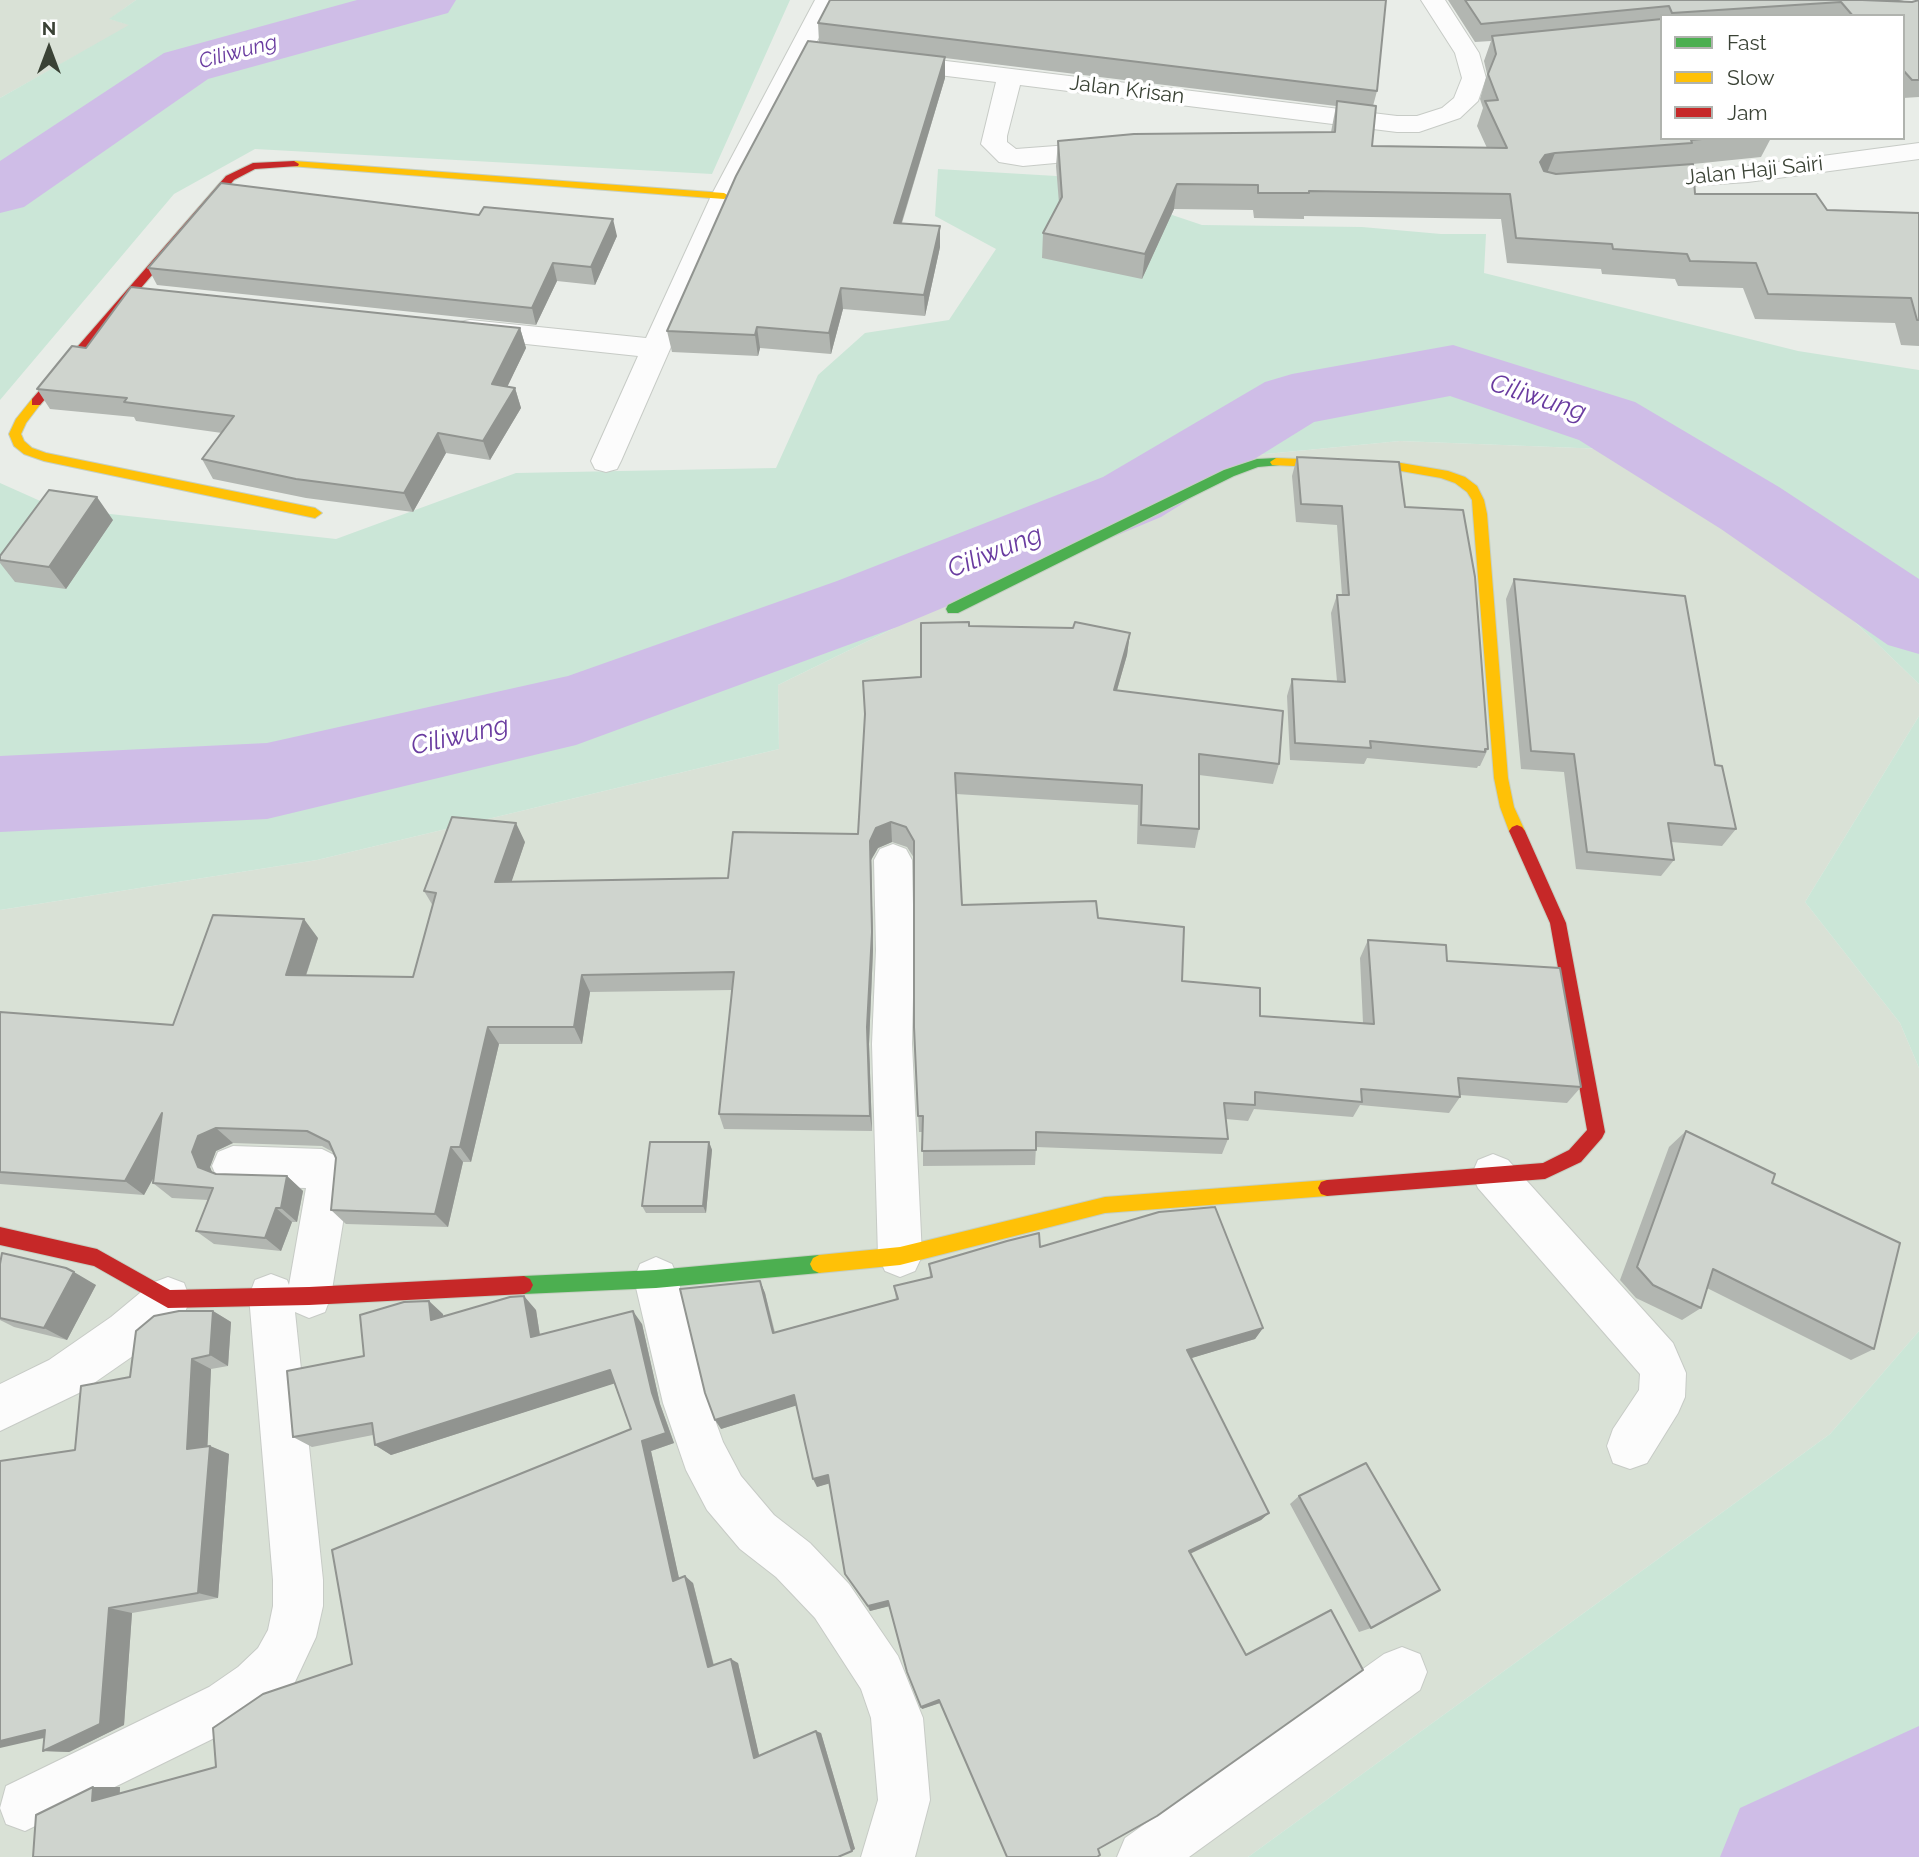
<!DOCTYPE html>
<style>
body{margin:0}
#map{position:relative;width:1919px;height:1857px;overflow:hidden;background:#e9ede8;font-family:Raleway,sans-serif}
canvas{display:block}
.legend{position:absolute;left:1660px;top:14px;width:245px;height:126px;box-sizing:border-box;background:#fff;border:2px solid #b0b3ae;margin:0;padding:9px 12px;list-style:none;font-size:21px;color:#3a4235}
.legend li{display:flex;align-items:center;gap:14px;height:35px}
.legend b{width:35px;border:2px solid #b0b3ae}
.north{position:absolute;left:14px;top:14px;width:70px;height:70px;-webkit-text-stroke:5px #fff;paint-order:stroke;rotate:0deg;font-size:19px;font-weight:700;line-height:28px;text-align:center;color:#3a4235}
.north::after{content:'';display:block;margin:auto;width:24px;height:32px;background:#3a4235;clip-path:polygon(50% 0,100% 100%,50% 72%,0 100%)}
</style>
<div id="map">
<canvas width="1919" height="1857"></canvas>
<ul class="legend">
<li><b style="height:9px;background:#4caf50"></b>Fast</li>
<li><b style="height:9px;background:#ffc107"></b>Slow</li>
<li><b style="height:9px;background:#c62828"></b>Jam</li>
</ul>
<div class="north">N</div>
</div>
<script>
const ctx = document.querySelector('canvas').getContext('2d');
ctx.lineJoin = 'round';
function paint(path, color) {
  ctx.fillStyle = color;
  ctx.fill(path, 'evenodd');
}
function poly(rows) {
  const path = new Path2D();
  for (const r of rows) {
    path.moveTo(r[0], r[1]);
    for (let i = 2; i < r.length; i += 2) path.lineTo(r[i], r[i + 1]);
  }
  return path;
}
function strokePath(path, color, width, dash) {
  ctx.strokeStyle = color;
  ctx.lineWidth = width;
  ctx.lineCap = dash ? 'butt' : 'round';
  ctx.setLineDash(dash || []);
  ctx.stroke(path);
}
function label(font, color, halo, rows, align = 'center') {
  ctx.font = font + ' Raleway,sans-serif';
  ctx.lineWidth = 7;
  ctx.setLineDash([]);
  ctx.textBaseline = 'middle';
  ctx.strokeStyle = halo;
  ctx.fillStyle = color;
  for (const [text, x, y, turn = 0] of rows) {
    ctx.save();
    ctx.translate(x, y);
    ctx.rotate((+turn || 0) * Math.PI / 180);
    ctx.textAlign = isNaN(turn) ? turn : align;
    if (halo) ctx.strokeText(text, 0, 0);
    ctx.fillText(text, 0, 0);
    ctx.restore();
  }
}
paint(poly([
 [0,0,136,0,110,19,131,25,0,98],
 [1400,441,1605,449,1798,567,1919,684,1919,716,1805,902,1900,1023,1919,1068,1919,1331,1830,1434,1248,1857,0,1857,0,910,317,860,779,749,778,685,1245,456]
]), '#d9e1d6');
paint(poly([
 [136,0,790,0,712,174,255,149,174,194,0,400,0,98,129,25,109,19],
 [938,169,1056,176,1202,225,1362,227,1441,234,1486,234,1484,273,1798,351,1919,370,1919,684,1798,567,1605,449,1400,441,1245,456,778,685,779,749,317,860,0,910,0,483,56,508,336,539,516,473,776,468,818,375,865,333,949,320,996,249,935,216],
 [1919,716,1919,1068,1900,1023,1805,902],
 [1919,1331,1919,1857,1248,1857,1830,1434]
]), '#cbe6d7');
paint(poly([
 [357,0,456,0,448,13,208,79,24,207,0,213,0,161,164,53,357,0],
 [1453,345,1635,402,1779,487,1919,579,1919,654,1888,645,1721,529,1579,440,1450,396,1314,422,1161,517,897,627,576,745,267,819,0,832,0,756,267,743,568,676,837,581,1103,477,1265,382,1292,374,1453,345],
 [1919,1726,1919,1857,1720,1857,1740,1808,1919,1726]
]), '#cfbde7');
const street = poly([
 [815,0,839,0,815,45,1397,116,1417,116,1442,108,1454,98,1462,78,1455,53,1421,0,1445,0,1479,53,1486,78,1478,101,1460,118,1419,132,1397,132,1020,85,1007,136,1007,142,1016,149,1109,142,1118,145,1122,150,1118,155,1109,158,1023,166,999,162,981,144,996,82,808,59,737,196,621,461,617,469,606,472,595,469,591,461,638,356,470,338,460,336,456,329,460,322,470,320,646,338,711,196,815,0],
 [1919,143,1919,159,1748,182,1643,189,1634,187,1630,181,1634,175,1643,173,1748,166,1919,143],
 [893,844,906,849,912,860,914,950,912,1044,922,1256,915,1271,900,1277,885,1271,878,1256,872,1044,876,950,874,860,880,849,893,844],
 [233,1146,322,1149,342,1159,348,1173,348,1192,331,1296,325,1312,309,1318,295,1312,323,1580,323,1606,316,1637,294,1684,274,1703,245,1723,25,1831,6,1824,0,1808,6,1786,209,1687,238,1667,258,1648,268,1630,273,1606,273,1580,249,1296,255,1280,271,1274,287,1280,289,1285,306,1188,233,1186,218,1180,212,1166,218,1152,233,1146],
 [1493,1154,1508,1160,1673,1343,1686,1373,1685,1397,1678,1413,1647,1463,1630,1469,1613,1463,1607,1446,1613,1429,1639,1390,1640,1374,1478,1188,1472,1174,1478,1160,1493,1154],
 [656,1257,672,1264,678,1279,709,1403,723,1442,741,1476,774,1515,810,1543,849,1584,898,1656,923,1718,930,1800,915,1857,861,1857,878,1800,871,1718,861,1689,815,1618,776,1577,740,1549,707,1510,686,1470,663,1403,634,1279,640,1264,656,1257],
 [168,1277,184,1283,190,1299,184,1315,143,1349,81,1392,0,1431,0,1384,49,1360,111,1317,152,1283,168,1277],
 [1402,1647,1420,1654,1427,1672,1420,1690,1189,1857,1117,1857,1125,1838,1384,1654,1402,1647]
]);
const fast = poly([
 [1276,458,1282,462,1280,465,1258,467,1234,476,958,613,948,613,946,609,948,605,1224,470,1257,459,1276,458],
 [819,1255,825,1258,828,1264,825,1270,819,1273,656,1288,524,1294,518,1291,515,1285,518,1279,524,1276,656,1270,819,1255]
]);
const slow = poly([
 [294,161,724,193,729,196,724,199,290,166,289,164,294,161],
 [36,398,42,402,26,423,21,434,24,441,32,448,46,453,315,508,322,513,315,518,44,461,24,454,14,446,9,434,16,419,32,399,36,398],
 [1276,458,1401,463,1448,471,1465,477,1477,486,1484,500,1487,514,1508,778,1514,807,1525,831,1522,835,1512,835,1509,831,1500,807,1494,778,1473,514,1472,500,1467,492,1455,483,1441,478,1401,471,1272,465,1270,462,1276,458],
 [1327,1180,1333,1182,1336,1188,1333,1194,1327,1196,1105,1213,900,1265,819,1273,813,1270,810,1264,813,1258,819,1255,900,1247,1105,1197,1327,1180]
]);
const jam = poly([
 [294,161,299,164,298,166,255,169,234,180,40,405,32,405,32,399,226,176,253,163,294,161],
 [1517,825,1522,827,1525,831,1566,923,1605,1132,1602,1138,1581,1162,1545,1179,1327,1196,1321,1194,1318,1188,1321,1182,1327,1180,1543,1163,1569,1150,1587,1130,1550,923,1509,831,1512,827,1517,825],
 [0,1227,97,1249,170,1290,309,1287,524,1276,530,1279,533,1285,530,1291,524,1294,309,1305,168,1308,94,1266,0,1245,0,1227]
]);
strokePath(street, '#c7cbc6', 2);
strokePath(fast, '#c5cfc2', 2);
strokePath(slow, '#c5cfc2', 2);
strokePath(jam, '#c5cfc2', 2);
paint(street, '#fcfcfc');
paint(fast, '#4caf50');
paint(slow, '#ffc107');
paint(jam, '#c62828');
paint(poly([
 [1448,0,1904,0,1896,1,1912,2,1919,0,1919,97,1903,98,1903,16,1662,16,1662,138,1771,138,1761,157,1693,164,1695,194,1827,210,1919,213,1919,346,1901,345,1895,323,1755,319,1743,288,1678,286,1675,279,1602,274,1601,269,1507,263,1501,219,1304,216,1304,219,1254,218,1253,210,1174,209,1142,279,1042,258,1043,233,1059,203,1056,166,1058,141,1331,132,1336,106,945,58,945,78,902,223,940,247,925,316,843,309,831,354,760,348,758,356,672,352,667,331,819,42,818,23,1377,91,1373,106,1372,146,1487,148,1477,126,1483,108,1480,99,1487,74,1484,61,1491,41,1475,42],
 [617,236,595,285,557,281,536,325,157,285,148,268],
 [520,328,526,348,507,387,515,388,521,408,490,460,446,453,413,512,306,498,213,479,202,459,222,433,136,421,134,417,50,409,37,389,86,348],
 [1297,457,1405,507,1488,749,1480,766,1478,766,1477,768,1367,758,1364,764,1290,760,1287,696,1292,679,1337,681,1331,613,1337,595,1342,595,1337,525,1296,522,1292,476],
 [113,520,66,589,15,582,0,563,0,556],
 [1514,579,1715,765,1736,829,1722,846,1671,842,1674,860,1661,876,1576,869,1564,772,1521,769,1506,599],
 [969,626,1130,633,1127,655,1117,690,1279,764,1273,784,1199,775,1199,829,1195,848,1137,844,1138,805,956,794,962,905,1098,918,1182,981,1260,1016,1363,1023,1360,958,1368,940,1447,961,1581,1087,1567,1103,1460,1095,1460,1097,1449,1113,1360,1105,1353,1117,1254,1109,1248,1121,1226,1119,1228,1139,1222,1154,1036,1147,1035,1165,923,1166,923,1132,919,1132,914,1027,914,858,907,847,892,842,878,848,871,860,873,950,869,1044,872,1131,724,1129,719,1114,732,990,590,992,582,1044,499,1044,471,1162,463,1162,448,1227,346,1224,331,1210,336,1158,333,1152,322,1146,233,1143,216,1151,210,1167,212,1173,216,1174,287,1176,303,1191,297,1222,292,1222,281,1251,214,1244,196,1231,208,1200,172,1198,153,1183,154,1177,144,1195,0,1184,0,1012,173,1025,318,938,306,976,413,977,433,906,424,891,525,842,511,882,728,878,858,834,921,677],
 [1686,1131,1772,1183,1874,1349,1851,1360,1707,1288,1701,1308,1682,1320,1636,1298,1620,1280,1669,1147],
 [709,1142,712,1150,706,1213,646,1213,642,1206],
 [1040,1247,1263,1328,1255,1339,1191,1358,1269,1513,1261,1520,1190,1554,1246,1655,1363,1670,940,1703,922,1709,889,1606,870,1611,845,1574,829,1483,817,1487,796,1405,721,1429,760,1281,765,1293,775,1332,896,1299,894,1286,930,1277,929,1264],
 [0,1264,96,1285,67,1340,14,1327,0,1320],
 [536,1310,540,1335,642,1324,660,1404,674,1443,651,1451,679,1579,693,1583,714,1665,738,1663,759,1756,821,1733,855,1849,33,1857,120,1787,120,1794,216,1767,352,1664,631,1429,614,1383,391,1455,375,1445,373,1435,312,1447,293,1437,364,1356,443,1314,443,1316],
 [213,1311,231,1322,228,1366,211,1369,207,1446,210,1446,229,1454,218,1598,132,1613,124,1725,69,1752,43,1751,75,1450,130,1377],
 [1299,1496,1371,1628,1359,1632,1290,1504]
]), '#b2b6b1');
paint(poly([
 [1860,0,1904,0,1857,8,1852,16],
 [945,57,945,78,895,244,894,223],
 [1555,153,1545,178,1540,162,1545,155],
 [1177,184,1174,209,1142,279,1145,254],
 [613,219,617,236,595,285,591,267],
 [940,226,940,247,925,316,924,295],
 [553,263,557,281,536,325,532,308],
 [841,288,843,309,831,354,829,333],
 [757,327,760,348,758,356,755,335],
 [520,328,526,348,499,404,492,384],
 [515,388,521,408,490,460,483,441],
 [438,433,446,453,413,512,404,493],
 [97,497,113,520,66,589,49,567],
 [1130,633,1127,655,1111,711,1114,690],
 [891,822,892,842,878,848,871,860,873,950,869,1044,872,1131,870,1116,867,1027,870,841,876,828],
 [516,823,525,842,505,901,495,882],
 [304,919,318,938,300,993,286,975],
 [582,975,590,992,582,1044,574,1027],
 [488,1027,499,1044,471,1162,460,1147],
 [162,1113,180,1129,144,1195,125,1181],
 [216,1128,233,1143,216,1151,210,1167,216,1181,198,1167,192,1152,198,1136],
 [709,1142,712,1150,706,1213,703,1206],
 [451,1147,463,1162,448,1227,435,1214],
 [287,1176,303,1191,297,1222,281,1208],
 [276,1208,292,1222,281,1251,265,1238],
 [74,1272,96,1285,67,1340,44,1328],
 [760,1281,765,1293,777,1344,773,1333],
 [524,1296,536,1310,542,1349,531,1337],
 [429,1301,443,1314,445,1332,431,1320],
 [213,1311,231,1322,228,1366,210,1355],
 [633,1311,642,1324,660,1404,674,1443,651,1451,681,1587,673,1581,642,1441,652,1393],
 [1263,1328,1255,1339,1182,1361,1187,1350],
 [192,1359,211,1369,207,1457,187,1449],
 [610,1370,619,1382,391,1455,375,1445],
 [794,1395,798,1405,721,1429,715,1420],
 [210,1446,229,1454,218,1598,198,1593],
 [828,1475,831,1483,817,1487,813,1479],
 [1269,1513,1261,1520,1183,1557,1189,1551],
 [685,1576,693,1583,715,1671,708,1667],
 [888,1601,890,1606,870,1611,868,1606],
 [109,1608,132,1613,124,1725,69,1752,43,1751],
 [731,1659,738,1663,760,1759,754,1758],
 [939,1700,940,1703,922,1709,921,1707],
 [45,1730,70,1732,0,1748,0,1741],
 [816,1731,821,1733,855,1849,852,1851],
 [93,1787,120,1787,119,1801,92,1801]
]), '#919490');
const building = poly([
 [830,0,1386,0,1377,91,818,23,830,0],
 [1465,0,1862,0,1912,2,1919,0,1919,80,1912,80,1903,70,1903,16,1853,16,1841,2,1672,13,1669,6,1481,24,1465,0],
 [1662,19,1662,138,1713,138,1691,140,1692,143,1555,153,1545,155,1540,162,1544,171,1556,174,1693,164,1695,194,1816,194,1827,210,1919,213,1919,320,1917,320,1911,298,1768,294,1756,263,1690,261,1687,254,1613,249,1612,244,1516,238,1510,194,1309,191,1309,193,1258,193,1258,185,1177,184,1145,254,1043,233,1062,197,1058,141,1134,134,1335,132,1337,101,1376,106,1372,146,1507,148,1485,101,1498,100,1488,74,1496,54,1492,36,1662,19],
 [808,41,945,57,894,223,940,226,924,295,841,288,829,333,757,327,755,335,667,331,736,176,808,41],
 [221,183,479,215,484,207,613,219,591,267,553,263,532,308,148,268,221,183],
 [131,287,520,328,492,384,515,388,483,441,438,433,404,493,296,479,202,459,234,416,124,402,127,398,37,389,72,346,86,348,131,287],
 [1297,457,1399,462,1405,507,1463,510,1475,577,1488,749,1485,749,1485,752,1370,741,1371,748,1295,743,1292,679,1345,682,1337,595,1349,595,1342,506,1301,504,1297,457],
 [49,490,97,497,49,567,0,560,0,556,49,490],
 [1514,579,1685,596,1715,765,1722,766,1736,829,1668,823,1674,860,1587,852,1574,754,1531,751,1514,579],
 [969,622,969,626,1073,628,1075,622,1130,633,1114,690,1283,711,1279,764,1199,754,1199,829,1141,825,1142,785,955,773,962,905,1096,901,1098,918,1184,927,1182,981,1260,988,1260,1016,1374,1024,1368,940,1446,945,1447,961,1560,968,1581,1087,1458,1078,1460,1097,1361,1089,1362,1102,1255,1092,1255,1105,1224,1103,1228,1139,1036,1132,1036,1150,922,1151,923,1116,918,1116,914,1027,914,841,906,827,891,822,876,828,870,841,872,932,867,1027,870,1116,719,1114,734,972,582,975,574,1027,488,1027,460,1147,451,1147,435,1214,331,1210,336,1158,329,1142,307,1131,216,1128,198,1136,192,1152,198,1167,216,1174,287,1176,281,1208,276,1208,265,1238,196,1231,213,1188,153,1183,162,1113,125,1181,0,1172,0,1012,173,1025,213,915,304,919,286,975,413,977,436,893,424,891,452,817,516,823,495,882,728,878,733,832,858,834,865,714,863,681,921,677,921,623,969,622],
 [1686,1131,1775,1174,1772,1183,1900,1243,1874,1349,1713,1269,1701,1308,1653,1285,1637,1267,1686,1131],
 [650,1142,709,1142,703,1206,642,1206,650,1142],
 [1215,1207,1263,1328,1187,1350,1269,1513,1189,1551,1246,1655,1331,1610,1363,1670,1157,1816,1098,1849,1100,1855,1097,1857,1007,1857,939,1700,921,1707,907,1672,888,1601,868,1606,845,1574,828,1475,813,1479,794,1395,715,1420,705,1393,680,1289,760,1281,773,1333,898,1299,894,1286,932,1277,929,1264,1007,1241,1039,1233,1040,1247,1159,1212,1215,1207],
 [2,1253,66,1268,74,1272,44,1328,0,1318,0,1264,2,1253],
 [524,1296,531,1337,633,1311,652,1393,666,1433,642,1441,673,1581,685,1576,708,1667,731,1659,754,1758,816,1731,852,1851,838,1857,33,1857,36,1815,93,1787,92,1801,216,1767,213,1728,263,1694,352,1664,332,1550,631,1429,610,1370,375,1445,372,1423,293,1437,287,1371,364,1356,360,1315,404,1302,429,1301,431,1320,510,1297,524,1296],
 [179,1311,213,1311,210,1355,192,1359,187,1449,210,1446,198,1593,109,1608,100,1724,43,1751,45,1730,0,1741,0,1461,75,1450,81,1386,130,1377,136,1331,154,1316,179,1311],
 [1366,1463,1440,1590,1371,1628,1299,1496,1366,1463]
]);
paint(building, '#cfd4ce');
strokePath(building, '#919490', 2);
label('italic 21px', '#6a3ca0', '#fff', [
 ["Ciliwung",238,52,-15]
]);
label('21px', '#3a4235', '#fff', [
 ["Jalan Krisan",1127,90,7],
 ["Jalan Haji Sairi",1754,171,-6]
]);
label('italic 26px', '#6a3ca0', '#fff', [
 ["Ciliwung",1538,398,18],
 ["Ciliwung",995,552,-22],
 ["Ciliwung",460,736,-13]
]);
</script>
